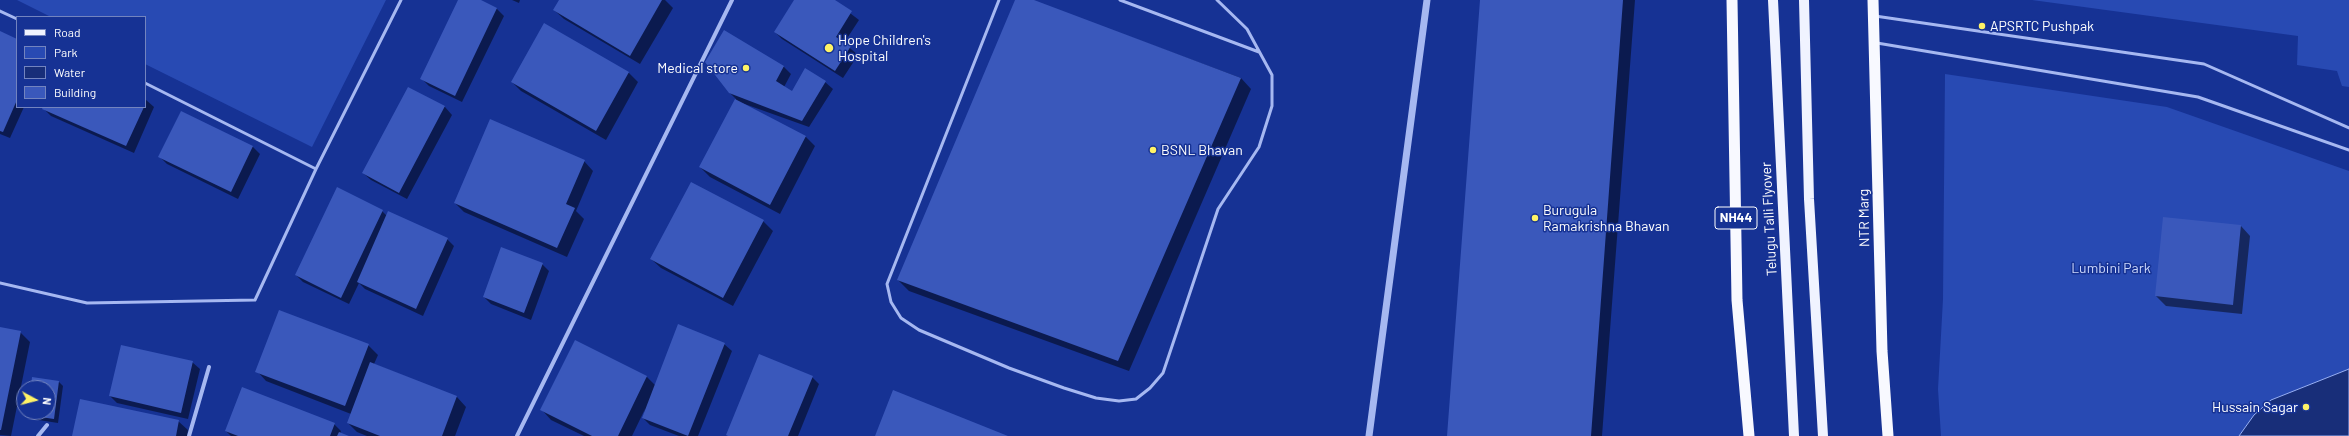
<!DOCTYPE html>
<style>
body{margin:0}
#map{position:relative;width:2349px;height:436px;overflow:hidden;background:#163294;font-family:Barlow,sans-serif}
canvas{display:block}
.legend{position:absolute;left:16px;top:16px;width:130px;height:92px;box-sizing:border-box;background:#163294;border:1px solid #7384bf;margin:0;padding:5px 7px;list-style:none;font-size:12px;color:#fff}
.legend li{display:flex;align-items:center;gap:8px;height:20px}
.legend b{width:20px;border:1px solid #7384bf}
.north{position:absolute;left:16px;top:380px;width:40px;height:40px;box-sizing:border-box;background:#163294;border:1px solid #7384bf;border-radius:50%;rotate:97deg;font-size:11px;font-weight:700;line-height:16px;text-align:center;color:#fff}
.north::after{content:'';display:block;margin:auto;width:14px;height:18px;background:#fff366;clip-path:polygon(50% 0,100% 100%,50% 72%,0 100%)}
</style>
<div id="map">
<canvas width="2349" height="436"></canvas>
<ul class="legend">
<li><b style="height:5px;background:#f0f3ff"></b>Road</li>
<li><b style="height:11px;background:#284ab3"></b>Park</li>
<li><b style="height:11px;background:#182e79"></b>Water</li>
<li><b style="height:11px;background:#3a58bb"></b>Building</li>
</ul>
<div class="north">N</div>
</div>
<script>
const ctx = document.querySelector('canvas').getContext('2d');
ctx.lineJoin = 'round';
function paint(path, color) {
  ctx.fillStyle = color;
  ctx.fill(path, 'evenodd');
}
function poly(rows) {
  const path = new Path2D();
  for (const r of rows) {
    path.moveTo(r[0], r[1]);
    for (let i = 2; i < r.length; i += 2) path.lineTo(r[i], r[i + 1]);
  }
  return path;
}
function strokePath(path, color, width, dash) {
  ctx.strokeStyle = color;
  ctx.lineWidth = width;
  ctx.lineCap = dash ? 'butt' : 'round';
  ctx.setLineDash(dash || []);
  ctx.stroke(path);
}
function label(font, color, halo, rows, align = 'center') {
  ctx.font = font + ' Barlow,sans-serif';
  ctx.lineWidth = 3;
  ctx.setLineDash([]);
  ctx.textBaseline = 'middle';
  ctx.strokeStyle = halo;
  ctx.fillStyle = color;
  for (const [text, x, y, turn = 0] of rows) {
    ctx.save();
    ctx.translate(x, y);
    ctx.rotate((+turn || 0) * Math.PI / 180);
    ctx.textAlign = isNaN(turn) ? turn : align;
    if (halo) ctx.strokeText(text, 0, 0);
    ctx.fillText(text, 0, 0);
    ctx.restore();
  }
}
paint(poly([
 [17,0,386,0,312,147,145,64,145,17,51,17],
 [2032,0,2349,0,2349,87,2342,86,2337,71,2297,65,2298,36],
 [1945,74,2167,107,2349,171,2349,369,2271,400,2254,415,2239,436,1941,436,1938,389,1943,299]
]), '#284ab3');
const water = poly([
 [2349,369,2349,436,2239,436,2254,415,2271,400,2349,369]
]);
paint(water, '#182e79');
strokePath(water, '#98b0f4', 1);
paint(poly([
 [459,0,479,0,497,9,504,16,462,102,429,86,422,79],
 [512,0,520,0,519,3],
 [560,0,665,0,673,8,640,64,564,19,554,10],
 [795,0,833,0,859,20,844,43,858,55,843,78,782,39,775,32],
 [1016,0,1031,0,1241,78,1251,89,1129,371,909,291,898,280],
 [1481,0,1635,0,1602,436,1448,436],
 [725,32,784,67,791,74,784,87,792,93,825,82,833,89,809,127,739,102,806,137,815,146,780,214,710,177,700,167,736,99,729,92],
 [0,33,17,40,17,107,24,107,10,138,0,134],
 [629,73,638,82,606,140,521,91,512,82],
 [409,88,445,107,452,115,407,199,371,180,363,173],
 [145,99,154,107,134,153,51,116,44,109,44,107,145,107],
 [181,112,253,147,260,154,238,199,167,164,160,157],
 [584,161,593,171,576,211,584,219,567,257,464,212,455,203],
 [382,211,387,216,447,239,454,246,423,316,365,289,359,283,349,304,303,282,296,275],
 [763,221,773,231,733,306,661,268,651,259],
 [2241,226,2250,236,2242,314,2166,306,2156,296],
 [542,264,549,271,531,320,491,304,484,297],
 [0,328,20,332,30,342,11,436,0,435],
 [724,344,732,351,698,436,679,436,650,425,643,418,645,409,632,436,584,436,551,420,542,410,647,377,656,386],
 [368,345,378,355,374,364,457,397,466,407,455,436,367,436,357,432,348,423,351,414,266,381,257,371],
 [192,362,200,369,188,419,117,403,110,396],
 [812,377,819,384,798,436,728,436],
 [59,382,63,386,58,423,32,419,28,415,28,412,48,412,48,388,32,388],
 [178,421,188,430,187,436,73,436],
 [334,424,341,431,340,434,347,436,231,436,226,431]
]), '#0007');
paint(poly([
 [458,0,481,0,497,8,455,96,420,79],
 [559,0,662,0,630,56,553,10],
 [794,0,835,0,852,11,836,37,851,46,835,71,774,32],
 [1015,0,1034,0,1241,78,1118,361,897,280],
 [1480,0,1623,0,1591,436,1447,436],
 [544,23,629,72,596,131,511,82],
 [724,30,784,66,776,81,792,91,805,68,826,81,802,121,729,93,705,62],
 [0,31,17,39,17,100,3,132,0,131],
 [408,87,445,106,399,193,362,173],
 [735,99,806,136,770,205,699,167],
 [43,107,144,107,126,146,42,109],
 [181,111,253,146,231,192,158,157],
 [490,119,585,160,566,204,575,208,557,248,454,203],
 [691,182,764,220,723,298,650,259],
 [337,187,383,210,341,298,295,275],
 [388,211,448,238,416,309,357,282],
 [2163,217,2241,225,2233,305,2155,296],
 [501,247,543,263,524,313,483,297],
 [279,310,369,344,345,406,255,372],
 [678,324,725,343,688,436,642,418],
 [0,327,21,331,1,430,0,430],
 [575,340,647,376,618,436,592,436,540,410],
 [121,345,193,361,181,413,109,396],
 [759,354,813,376,788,436,728,436,726,435],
 [370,362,457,396,442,436,380,436,347,423],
 [32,377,59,381,54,419,27,415,27,412,48,412,48,388,31,388],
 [242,387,335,423,330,436,238,436,225,431],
 [893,390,1008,436,875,436],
 [80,399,179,420,176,436,72,436],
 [339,432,349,436,337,436]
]), '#3a58bb');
strokePath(poly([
 [999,0,887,284,891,302,901,318,919,330,1009,368,1064,388,1096,398,1119,401,1136,399,1150,388,1163,373,1218,209,1259,147,1272,106,1272,75,1247,29,1217,0],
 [1120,0,1259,52],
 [0,11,17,19],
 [1875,16,2204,64,2349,128],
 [1877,43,2198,97,2349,150],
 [145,83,316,169],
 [0,283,87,303,255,300,316,169,401,0]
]), '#a6b8f1', 3);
strokePath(poly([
 [38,436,47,425],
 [189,436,209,367],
 [517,436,732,0]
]), '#a6b8f1', 4);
strokePath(poly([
 [1369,436,1427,0]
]), '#a6b8f1', 7);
strokePath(poly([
 [1773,0,1794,436],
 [1804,0,1809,199,1823,436]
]), '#f0f3ff', 10);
strokePath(poly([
 [1732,0,1737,300,1749,436],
 [1873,0,1882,351,1888,436]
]), '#f8f9ff', 11);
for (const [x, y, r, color] of [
 [1982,26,4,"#fff366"],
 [829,48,5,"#fff366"],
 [746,68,4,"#fff366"],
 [1153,150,4,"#fff366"],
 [1535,218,4,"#fff366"],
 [2306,407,4,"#fff366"]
]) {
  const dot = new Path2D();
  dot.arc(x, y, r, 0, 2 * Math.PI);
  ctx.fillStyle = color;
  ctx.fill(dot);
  strokePath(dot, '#163294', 1.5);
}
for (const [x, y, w] of [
 [1736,218,42]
]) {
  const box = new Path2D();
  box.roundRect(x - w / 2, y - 11, w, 22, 3);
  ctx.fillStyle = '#163294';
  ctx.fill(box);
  strokePath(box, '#fff', 1);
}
label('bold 13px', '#fff', null, [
 ["NH44",1736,218]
]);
label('14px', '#fff', '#163294', [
 ["APSRTC Pushpak",1990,26],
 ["Hope Children's",838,40],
 ["Hospital",838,56],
 ["Medical store",738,68,"right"],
 ["BSNL Bhavan",1161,150],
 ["Burugula",1543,210],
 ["Ramakrishna Bhavan",1543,226],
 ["Hussain Sagar",2298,407,"right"]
], 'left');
label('14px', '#fff', '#163294', [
 ["NTR Marg",1864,218,-91],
 ["Telugu Talli Flyover",1769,219,-93]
]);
label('14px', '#cdd8fc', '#163294', [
 ["Lumbini Park",2111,268]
]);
</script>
